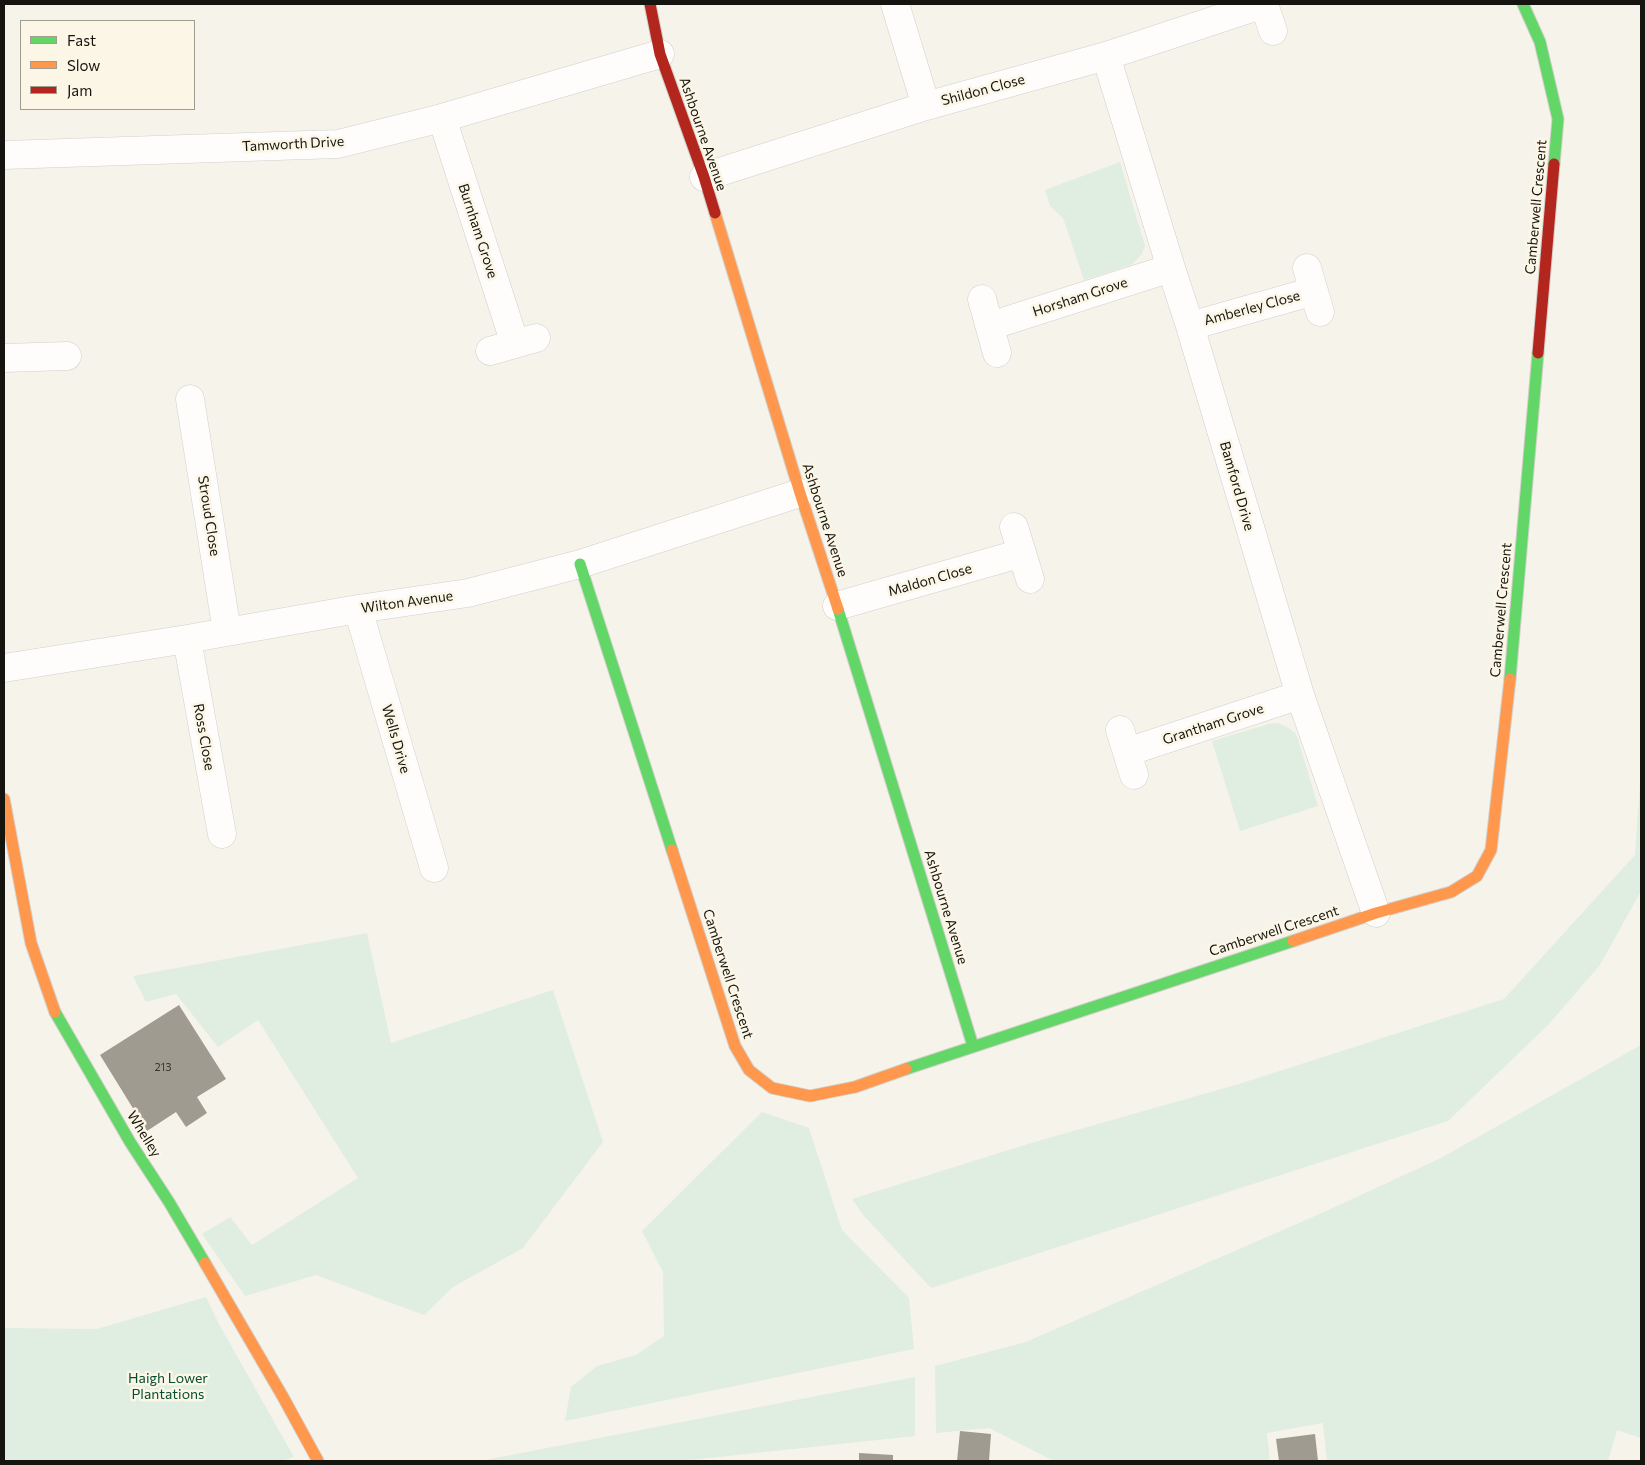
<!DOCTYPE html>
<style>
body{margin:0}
#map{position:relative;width:1645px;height:1465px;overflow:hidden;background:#f6f3eb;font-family:Commissioner,sans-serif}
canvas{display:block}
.frame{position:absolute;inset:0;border:5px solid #16140f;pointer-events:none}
.legend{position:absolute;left:20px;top:20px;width:175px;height:90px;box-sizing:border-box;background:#fbf6e6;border:1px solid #9f9c90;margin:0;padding:6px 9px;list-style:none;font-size:15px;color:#16140f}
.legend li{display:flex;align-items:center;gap:10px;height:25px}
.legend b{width:25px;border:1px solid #9f9c90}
</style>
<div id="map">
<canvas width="1645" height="1465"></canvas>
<div class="frame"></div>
<ul class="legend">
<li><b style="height:6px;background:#63d668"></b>Fast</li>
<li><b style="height:6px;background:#ff974d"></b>Slow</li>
<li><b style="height:6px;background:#b3261e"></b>Jam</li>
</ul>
</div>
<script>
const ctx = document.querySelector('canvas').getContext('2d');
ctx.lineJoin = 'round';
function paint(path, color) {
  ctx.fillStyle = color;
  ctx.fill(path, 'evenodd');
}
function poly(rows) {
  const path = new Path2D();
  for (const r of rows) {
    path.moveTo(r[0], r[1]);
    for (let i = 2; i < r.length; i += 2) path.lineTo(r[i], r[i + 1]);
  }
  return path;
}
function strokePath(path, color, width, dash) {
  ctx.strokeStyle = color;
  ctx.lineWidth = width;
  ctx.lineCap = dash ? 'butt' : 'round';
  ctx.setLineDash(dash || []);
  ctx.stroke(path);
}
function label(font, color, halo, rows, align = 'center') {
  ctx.font = font + ' Commissioner,sans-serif';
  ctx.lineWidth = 5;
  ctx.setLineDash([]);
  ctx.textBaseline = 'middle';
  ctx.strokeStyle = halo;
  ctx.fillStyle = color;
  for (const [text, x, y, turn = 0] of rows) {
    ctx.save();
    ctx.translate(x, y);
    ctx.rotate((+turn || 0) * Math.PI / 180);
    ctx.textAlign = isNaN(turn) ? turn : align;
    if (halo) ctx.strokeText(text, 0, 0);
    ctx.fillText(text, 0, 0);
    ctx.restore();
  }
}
paint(poly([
 [1120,162,1145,246,1141,255,1131,265,1084,280,1063,218,1050,206,1045,190],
 [1278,723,1287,727,1295,733,1298,739,1318,806,1240,831,1212,741,1269,724],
 [1641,768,1641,891,1600,965,1548,1025,1448,1121,931,1288,864,1216,852,1199,1031,1143,1239,1084,1504,999,1635,855],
 [367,933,391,1043,553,990,603,1142,523,1248,453,1287,424,1315,316,1275,245,1296,202,1234,230,1217,252,1245,358,1178,258,1020,218,1047,176,994,146,1002,133,976],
 [1641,1045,1641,1438,1617,1430,1608,1461,1327,1461,1323,1423,1267,1433,1270,1461,1054,1461,989,1428,936,1433,935,1366,1026,1342,1324,1212,1441,1158],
 [762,1112,809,1128,842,1230,909,1298,914,1349,565,1421,571,1387,597,1366,636,1355,664,1336,663,1272,642,1231],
 [206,1297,220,1326,294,1457,282,1461,4,1461,4,1328,97,1329],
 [915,1377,915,1436,681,1461,480,1461]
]), '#e0ede1');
paint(poly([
 [179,1005,226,1079,197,1097,207,1113,186,1127,176,1112,147,1131,100,1055],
 [960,1431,991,1434,989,1461,957,1461],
 [1315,1434,1318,1461,1279,1461,1276,1439],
 [859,1453,893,1455,893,1461,859,1461]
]), '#9f9b91');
const street = poly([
 [895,4,926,106],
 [1264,4,1273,31],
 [1106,56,1171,268,1190,326,1300,695,1376,913],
 [442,118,515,344],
 [4,155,338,144,442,118,660,54],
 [704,177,926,106,1106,56,1264,4],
 [1307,268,1320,312],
 [982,299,997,353],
 [990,326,1171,268],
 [1190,326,1314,291],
 [490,351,536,338],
 [4,358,67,356],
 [190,399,227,632],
 [1014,527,1030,579],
 [837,606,1022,553],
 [358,609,434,868],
 [187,639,222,834],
 [4,668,187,639,358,609,468,593,580,564,800,493],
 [1120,730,1134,775],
 [1127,752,1300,695]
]);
const fast = poly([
 [1523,4,1540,42,1558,119,1554,164],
 [580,564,672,850],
 [838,609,973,1046],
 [1510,679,1538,353],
 [55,1012,130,1142,169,1202,205,1263],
 [906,1069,1293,941]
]);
const slow = poly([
 [715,213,800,493,838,609],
 [4,799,31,943,55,1012],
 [672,850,735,1046,749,1070,772,1088,810,1096,855,1087,906,1069],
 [1293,941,1376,913,1451,892,1477,876,1491,850,1510,679],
 [205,1263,283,1397,318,1461]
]);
const jam = poly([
 [650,4,660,54,704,177,715,213],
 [1538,353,1554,164]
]);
strokePath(street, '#d2cfc9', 29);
strokePath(fast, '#d2cfc9', 13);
strokePath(slow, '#d2cfc9', 13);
strokePath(jam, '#d2cfc9', 13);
strokePath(street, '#fefdfc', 28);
strokePath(fast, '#63d668', 11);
strokePath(slow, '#ff974d', 11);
strokePath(jam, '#b3261e', 11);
label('11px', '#383630', null, [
 ["213",163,1067]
]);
label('14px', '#16140f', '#fbf6e6', [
 ["Shildon Close",983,90,-15],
 ["Ashbourne Avenue",703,134,71],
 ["Tamworth Drive",293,144,-3],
 ["Camberwell Crescent",1536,207,-85],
 ["Burnham Grove",478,231,72],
 ["Horsham Grove",1080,297,-18],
 ["Amberley Close",1252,308,-15],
 ["Bamford Drive",1237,486,74],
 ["Stroud Close",209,516,81],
 ["Ashbourne Avenue",825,520,72],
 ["Maldon Close",930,580,-16],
 ["Wilton Avenue",407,602,-8],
 ["Camberwell Crescent",1501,610,-85],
 ["Grantham Grove",1213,724,-18],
 ["Ross Close",204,737,80],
 ["Wells Drive",396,739,74],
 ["Ashbourne Avenue",946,907,73],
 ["Camberwell Crescent",1274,931,-18],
 ["Camberwell Crescent",728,974,72],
 ["Whelley",144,1134,58]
]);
label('14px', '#044d30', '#fbf6e6', [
 ["Haigh Lower",168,1378],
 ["Plantations",168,1394]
]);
</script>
